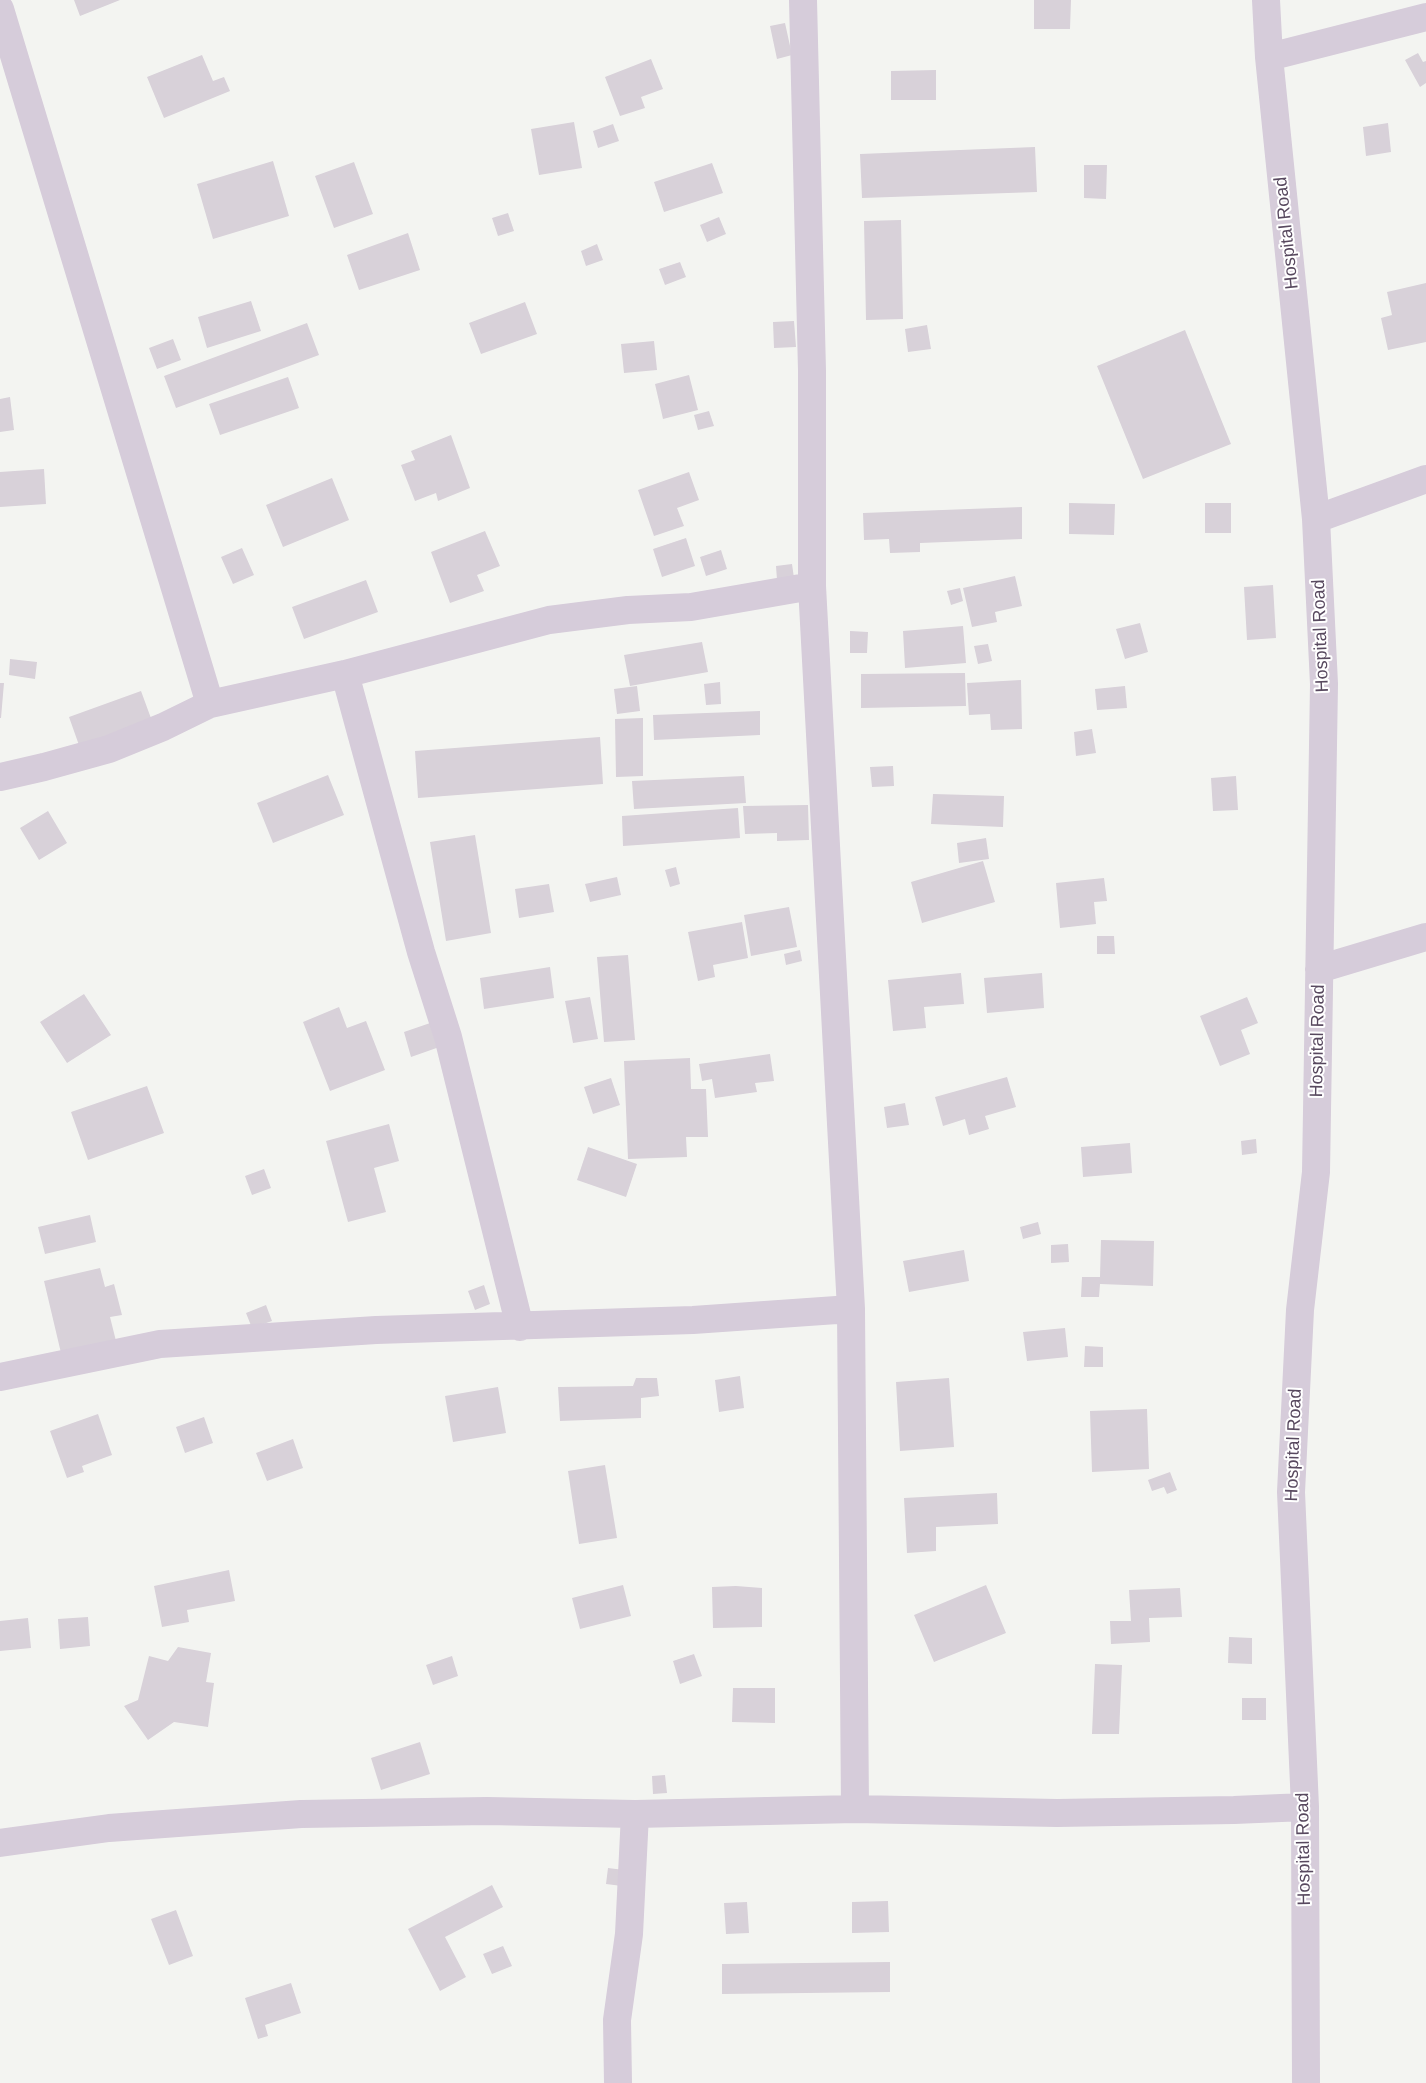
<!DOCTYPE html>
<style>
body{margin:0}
canvas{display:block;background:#f3f4f1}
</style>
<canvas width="1426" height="2083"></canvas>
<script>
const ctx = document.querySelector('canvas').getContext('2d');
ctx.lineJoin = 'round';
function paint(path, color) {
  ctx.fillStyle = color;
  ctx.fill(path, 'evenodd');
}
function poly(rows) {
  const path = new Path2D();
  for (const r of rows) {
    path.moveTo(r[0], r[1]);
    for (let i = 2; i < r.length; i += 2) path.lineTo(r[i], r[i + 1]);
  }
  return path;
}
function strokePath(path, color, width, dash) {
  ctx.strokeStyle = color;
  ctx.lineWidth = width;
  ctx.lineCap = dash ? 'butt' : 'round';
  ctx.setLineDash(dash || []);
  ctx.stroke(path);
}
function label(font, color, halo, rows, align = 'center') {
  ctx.font = font + ' Arial,sans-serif';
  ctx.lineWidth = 4;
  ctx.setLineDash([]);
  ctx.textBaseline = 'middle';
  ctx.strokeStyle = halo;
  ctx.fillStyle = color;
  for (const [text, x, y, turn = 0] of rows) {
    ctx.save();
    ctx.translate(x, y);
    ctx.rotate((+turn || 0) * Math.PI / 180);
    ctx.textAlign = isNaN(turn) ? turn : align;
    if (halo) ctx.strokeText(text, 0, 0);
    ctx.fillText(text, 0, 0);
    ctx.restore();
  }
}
paint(poly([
 [74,0,120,0,80,16],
 [1034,0,1071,0,1070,29,1034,29],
 [785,23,792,55,777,59,770,26],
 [1418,53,1423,62,1426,61,1426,83,1420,87,1405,60],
 [202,55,213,81,224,77,230,91,164,118,147,77],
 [651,59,663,89,641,97,645,108,620,116,605,77],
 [936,70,936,100,891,100,891,71],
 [574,122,582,168,539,175,531,129],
 [1388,123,1391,152,1366,156,1363,127],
 [613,124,619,141,598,148,593,131],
 [1035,147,1037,192,862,198,860,154],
 [273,161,289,216,213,239,197,184],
 [354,162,373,214,334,228,315,176],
 [712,163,723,193,664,212,654,182],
 [1084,165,1107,165,1106,199,1084,198],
 [508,213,514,231,498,236,492,218],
 [719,217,726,234,707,242,700,225],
 [901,220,903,319,866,320,864,221],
 [408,233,420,270,359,290,347,255],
 [597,244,603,260,586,266,581,251],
 [680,262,686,277,665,285,659,269],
 [1426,283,1426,342,1388,350,1381,318,1392,315,1387,292],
 [251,301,261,331,207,348,198,317],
 [525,302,537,334,481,354,469,323],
 [794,321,796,347,774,348,773,322],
 [307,323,319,355,176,408,164,376],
 [927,325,931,349,908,352,905,329],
 [1185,330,1231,444,1143,479,1097,366],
 [173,339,181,360,157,369,149,348],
 [654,341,657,370,624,373,621,344],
 [689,375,698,410,663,419,655,384],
 [288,377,299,408,220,435,209,404],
 [10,397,14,430,0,432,0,399],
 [709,411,714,426,698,430,694,415],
 [451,435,470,488,438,501,436,493,415,501,401,465,415,460,411,451],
 [44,469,46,504,0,507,0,472],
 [689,472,699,500,677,508,684,526,654,536,638,490],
 [332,478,349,520,283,547,266,505],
 [1069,503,1115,504,1114,535,1069,534],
 [1205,503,1231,503,1231,533,1205,533],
 [1022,507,1022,539,920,543,920,552,890,553,889,539,864,540,863,513],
 [485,531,500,566,477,575,484,591,450,603,431,552],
 [686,538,695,566,662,577,653,549],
 [242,548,254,575,233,584,221,557],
 [721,550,727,569,706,576,700,557],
 [792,564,794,578,777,580,776,566],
 [1015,576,1022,606,995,612,997,622,972,627,963,588],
 [366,580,378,612,304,639,292,607],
 [1273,585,1276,638,1247,640,1244,587],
 [960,588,963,601,951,605,947,591],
 [1140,623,1148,652,1125,659,1116,629],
 [963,626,966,663,905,668,903,631],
 [850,631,868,632,867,653,850,653],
 [702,642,708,672,630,686,624,655],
 [988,644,992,661,978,664,974,646],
 [10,659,37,662,35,679,9,675],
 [965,673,966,706,861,708,861,674],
 [1021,680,1022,729,991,730,990,714,969,715,967,683],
 [720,682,721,704,706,705,704,684],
 [0,683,4,683,1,718,0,718],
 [637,686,640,711,617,714,614,689],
 [1125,686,1127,708,1097,710,1095,689],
 [141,691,152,721,80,748,69,717],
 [760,711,760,735,654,740,653,715],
 [643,718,643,776,616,777,615,719],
 [1092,729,1096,753,1076,756,1074,732],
 [600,737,603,784,418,798,415,751],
 [893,766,894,786,872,787,870,767],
 [328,775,344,815,273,843,257,803],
 [744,776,746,803,634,809,632,781],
 [1236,776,1238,810,1213,811,1211,778],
 [933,794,1004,796,1003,827,931,824],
 [808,805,809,840,777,841,777,833,745,834,743,806],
 [738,808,740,838,623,846,622,816],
 [48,811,67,843,39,860,20,828],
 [475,835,491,933,446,941,430,842],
 [986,838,989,859,959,863,957,843],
 [983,861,995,902,922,923,911,882],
 [676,867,680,884,670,887,665,870],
 [617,877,621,895,590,902,585,884],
 [1104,878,1107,901,1094,902,1096,924,1060,928,1056,883],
 [549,884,554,912,519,918,515,889],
 [789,907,797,947,751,956,744,915],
 [742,922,748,958,713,965,715,977,698,981,688,932],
 [1097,936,1114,936,1115,954,1097,954],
 [800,950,802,961,786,965,784,954],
 [628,955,635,1040,604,1042,597,957],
 [550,967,554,998,484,1009,480,978],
 [961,973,964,1004,924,1007,926,1028,893,1031,888,980],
 [1042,973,1044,1008,987,1013,984,978],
 [84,994,111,1035,67,1063,40,1022],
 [590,997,598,1039,573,1043,565,1001],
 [1247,997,1258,1023,1241,1030,1250,1054,1220,1066,1200,1016],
 [339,1007,347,1028,366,1021,385,1070,330,1091,303,1022],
 [436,1021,445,1045,411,1057,404,1032],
 [770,1054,774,1081,755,1083,757,1092,715,1098,712,1079,702,1081,699,1064],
 [690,1058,691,1089,706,1089,708,1137,686,1137,687,1157,628,1159,624,1061],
 [1007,1077,1016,1107,985,1116,989,1129,969,1135,965,1119,943,1126,935,1097],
 [611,1078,620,1105,593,1114,584,1087],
 [147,1086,164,1133,88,1160,71,1112],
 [905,1103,909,1125,887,1128,884,1107],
 [389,1124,399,1161,374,1168,386,1212,348,1222,326,1141],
 [1256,1139,1257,1153,1242,1155,1241,1141],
 [1130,1143,1132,1173,1083,1177,1081,1147],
 [588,1147,637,1164,626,1197,577,1180],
 [264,1169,271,1188,252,1195,245,1176],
 [90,1215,96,1242,45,1254,38,1227],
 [1038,1222,1041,1234,1023,1239,1020,1227],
 [1101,1240,1154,1241,1153,1286,1100,1284,1099,1297,1081,1297,1082,1277,1100,1277],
 [1068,1244,1069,1262,1051,1263,1051,1245],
 [964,1250,969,1281,909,1292,903,1261],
 [100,1268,105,1287,114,1284,122,1315,110,1317,116,1341,61,1353,44,1281],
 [484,1285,490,1304,475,1310,468,1291],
 [266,1305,272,1321,252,1328,246,1313],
 [1065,1328,1068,1357,1027,1361,1023,1332],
 [1085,1346,1103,1347,1103,1367,1084,1367],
 [740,1376,744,1408,719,1412,715,1380],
 [636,1378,657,1378,659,1396,641,1398,641,1418,560,1421,558,1387,633,1386],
 [949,1378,954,1447,900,1451,896,1382],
 [498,1387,506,1433,453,1442,445,1396],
 [1147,1409,1149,1469,1092,1472,1090,1411],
 [98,1414,112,1455,82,1466,84,1472,67,1478,50,1431],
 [204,1417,213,1443,185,1453,176,1427],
 [293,1439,303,1468,267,1481,256,1453],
 [605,1465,617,1538,579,1544,568,1471],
 [1170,1472,1177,1490,1167,1494,1164,1487,1152,1491,1148,1480],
 [997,1493,998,1524,936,1527,936,1551,907,1553,904,1498],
 [229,1570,235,1601,187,1610,189,1622,162,1627,154,1586],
 [623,1585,631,1616,580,1629,572,1598],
 [986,1585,1006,1633,934,1662,914,1615],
 [736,1586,762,1588,762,1627,713,1628,712,1587],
 [1180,1588,1182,1617,1149,1618,1150,1642,1111,1644,1110,1621,1131,1621,1129,1590],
 [88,1617,90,1646,60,1649,58,1619],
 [28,1618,31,1648,0,1651,0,1621],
 [1229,1637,1252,1638,1252,1664,1228,1663],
 [178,1647,211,1653,206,1682,214,1683,208,1727,174,1722,148,1740,124,1706,138,1700,149,1656,168,1661],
 [694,1654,702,1676,680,1684,673,1661],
 [452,1656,458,1676,433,1685,426,1665],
 [1095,1664,1122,1665,1119,1734,1092,1734],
 [733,1688,775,1688,775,1723,732,1722],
 [1242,1698,1266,1698,1266,1720,1242,1720],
 [420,1742,430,1774,381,1790,371,1758],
 [665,1775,667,1793,653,1794,652,1776],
 [608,1868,624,1870,622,1886,606,1884],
 [492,1885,503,1907,445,1937,466,1977,440,1991,408,1929],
 [888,1901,889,1932,852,1933,852,1902],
 [747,1902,749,1933,726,1934,724,1903],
 [176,1910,193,1956,169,1965,151,1919],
 [503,1946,512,1966,492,1974,483,1954],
 [890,1962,890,1992,722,1994,722,1964],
 [291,1983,301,2013,265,2025,268,2036,258,2039,245,1998]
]), '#d8d1d9');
strokePath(poly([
 [803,0,812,371,812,586,851,1309,855,1809],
 [1266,0,1269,57,1316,519,1324,684,1316,1172,1300,1310,1291,1492,1305,1807,1306,2083],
 [0,9,210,704],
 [1269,57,1426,17],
 [1316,519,1426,479],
 [345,674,421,952,448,1037,520,1327],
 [0,777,44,767,109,749,163,727,210,704,345,674,549,620,628,610,691,607,812,586],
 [1319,969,1426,937],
 [0,1377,160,1344,376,1330,693,1320,851,1309],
 [0,1843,109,1828,301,1814,487,1811,635,1814,855,1809,1057,1813,1234,1810,1305,1807],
 [618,2083,617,2020,629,1934,635,1814]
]), '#d6ccda', 28);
label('18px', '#58495f', '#fff', [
 ["Hospital Road",1287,233,-96],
 ["Hospital Road",1321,636,-92],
 ["Hospital Road",1318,1041,-89],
 ["Hospital Road",1294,1445,-88],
 ["Hospital Road",1304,1849,-91]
]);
</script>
